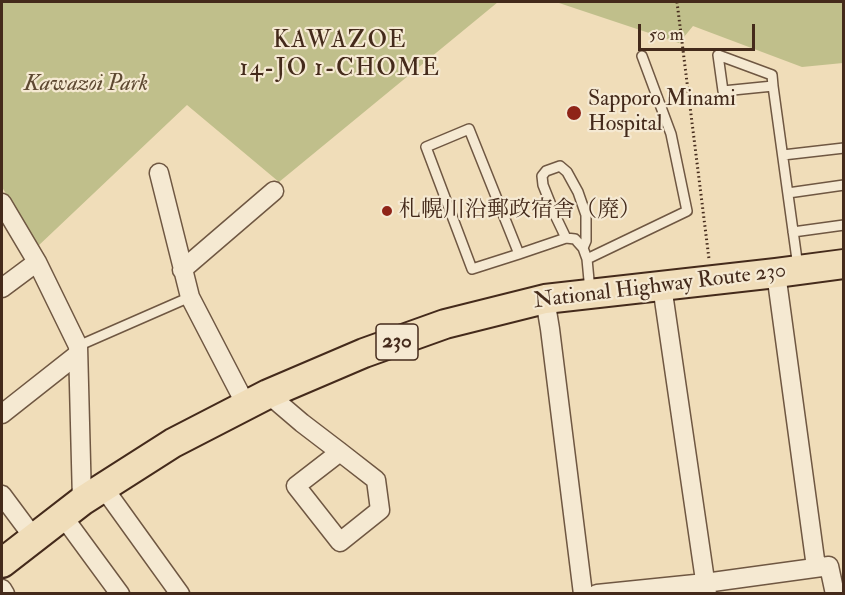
<!DOCTYPE html>
<meta charset="utf-8">
<style>
body{margin:0}
#map{position:relative;width:845px;height:595px;overflow:hidden;background:#f0ddb9;font-family:"IM FELL Double Pica",serif}
canvas{display:block}
.frame{position:absolute;inset:0;border:3px solid #442a1b;pointer-events:none}
.scale{position:absolute;left:638px;top:24px;width:117px;height:27px;box-sizing:border-box;border:3px solid #442a1b;border-top:0;padding-left:8px;font-size:18px;line-height:21px;white-space:nowrap;color:#442a1b;-webkit-text-stroke:4px #f5e9d2;paint-order:stroke}
</style>
<div id="map">
<canvas width="845" height="595"></canvas>
<div class="frame"></div>
<div class="scale">50 m</div>
</div>
<script>
const ctx = document.querySelector('canvas').getContext('2d');
ctx.lineJoin = 'round';
function paint(path, color) {
  ctx.fillStyle = color;
  ctx.fill(path, 'evenodd');
}
function poly(rows) {
  const path = new Path2D();
  for (const r of rows) {
    path.moveTo(r[0], r[1]);
    for (let i = 2; i < r.length; i += 2) path.lineTo(r[i], r[i + 1]);
  }
  return path;
}
function strokePath(path, color, width, dash) {
  ctx.strokeStyle = color;
  ctx.lineWidth = width;
  ctx.lineCap = dash ? 'butt' : 'round';
  ctx.setLineDash(dash || []);
  ctx.stroke(path);
}
function label(font, color, halo, rows, align = 'center') {
  ctx.font = font + ' "IM FELL Double Pica","Noto Serif JP",serif';
  ctx.lineWidth = 4.5;
  ctx.setLineDash([]);
  ctx.textBaseline = 'middle';
  ctx.strokeStyle = halo;
  ctx.fillStyle = color;
  for (const [text, x, y, turn = 0] of rows) {
    ctx.save();
    ctx.translate(x, y);
    ctx.rotate((+turn || 0) * Math.PI / 180);
    ctx.textAlign = isNaN(turn) ? turn : align;
    if (halo) ctx.strokeText(text, 0, 0);
    ctx.fillText(text, 0, 0);
    ctx.restore();
  }
}
paint(poly([
 [2,2,498,2,279,182,187,105,37,247,2,187],
 [556,2,843,2,843,63,802,67,693,26,679,43]
]), '#c0bf8b');
const service = poly([
 [773,86,772,75,718,55,723,91,773,86,798,267],
 [783,155,844,148],
 [788,193,844,185],
 [793,232,844,225],
 [566,238,555,215,543,185,542,176,546,171,560,166,567,172,578,192,586,215,586,241,583,248],
 [519,254,469,129,426,147,472,269,519,254,566,238,575,239,583,248,587,259,590,291],
 [587,259,687,211,671,134,642,56],
 [78,346,190,297]
]);
const minor = poly([
 [159,173,190,297,246,405],
 [2,203,37,262,78,346,82,501],
 [182,270,274,191],
 [776,273,816,567],
 [662,286,707,594],
 [2,288,37,262],
 [545,299,550,329,583,594],
 [268,394,302,423,340,452,376,480,380,510,340,542,296,486,340,452],
 [2,414,78,354],
 [103,487,180,594],
 [2,495,34,538],
 [62,515,120,594],
 [2,589,5,594],
 [597,594,705,583,829,566,835,594]
]);
const trunk = poly([
 [2,563,82,501,173,443,268,394,364,353,445,324,545,299,776,273,844,264]
]);
strokePath(service, '#6f5742', 12);
strokePath(minor, '#6f5742', 21);
strokePath(trunk, '#442a1b', 32);
strokePath(poly([
 [677,2,709,259]
]), '#442a1b', 3, [1.5, 3]);
strokePath(service, '#f5e9d2', 9);
strokePath(minor, '#f5e9d2', 18);
strokePath(trunk, '#f0ddb9', 28);
for (const [x, y, r, color] of [
 [574,113,8,"#8f2418"],
 [387,211,6,"#8f2418"]
]) {
  const dot = new Path2D();
  dot.arc(x, y, r, 0, 2 * Math.PI);
  ctx.fillStyle = color;
  ctx.fill(dot);
  strokePath(dot, '#f5e9d2', 2);
}
for (const [x, y, w] of [
 [397,342,42]
]) {
  const box = new Path2D();
  box.roundRect(x - w / 2, y - 18, w, 36, 4.5);
  ctx.fillStyle = '#f5e9d2';
  ctx.fill(box);
  strokePath(box, '#442a1b', 1.5);
}
label('bold 21px', '#442a1b', null, [
 ["230",397,342]
]);
label('italic 22px', '#5d4831', '#f5e9d2', [
 ["Kawazoi Park",86,85]
]);
label('22px', '#442a1b', '#f5e9d2', [
 ["Sapporo Minami",588,100],
 ["Hospital",588,125],
 ["札幌川沿郵政宿舎（廃）",399,211]
], 'left');
label('22px', '#442a1b', '#f5e9d2', [
 ["National Highway Route 230",660,287,-7]
]);
ctx.letterSpacing = '1.5px';
label('24px', '#442a1b', '#f5e9d2', [
 ["KAWAZOE",340,42],
 ["14-JO 1-CHOME",340,70]
]);
ctx.letterSpacing = '0px';
</script>
